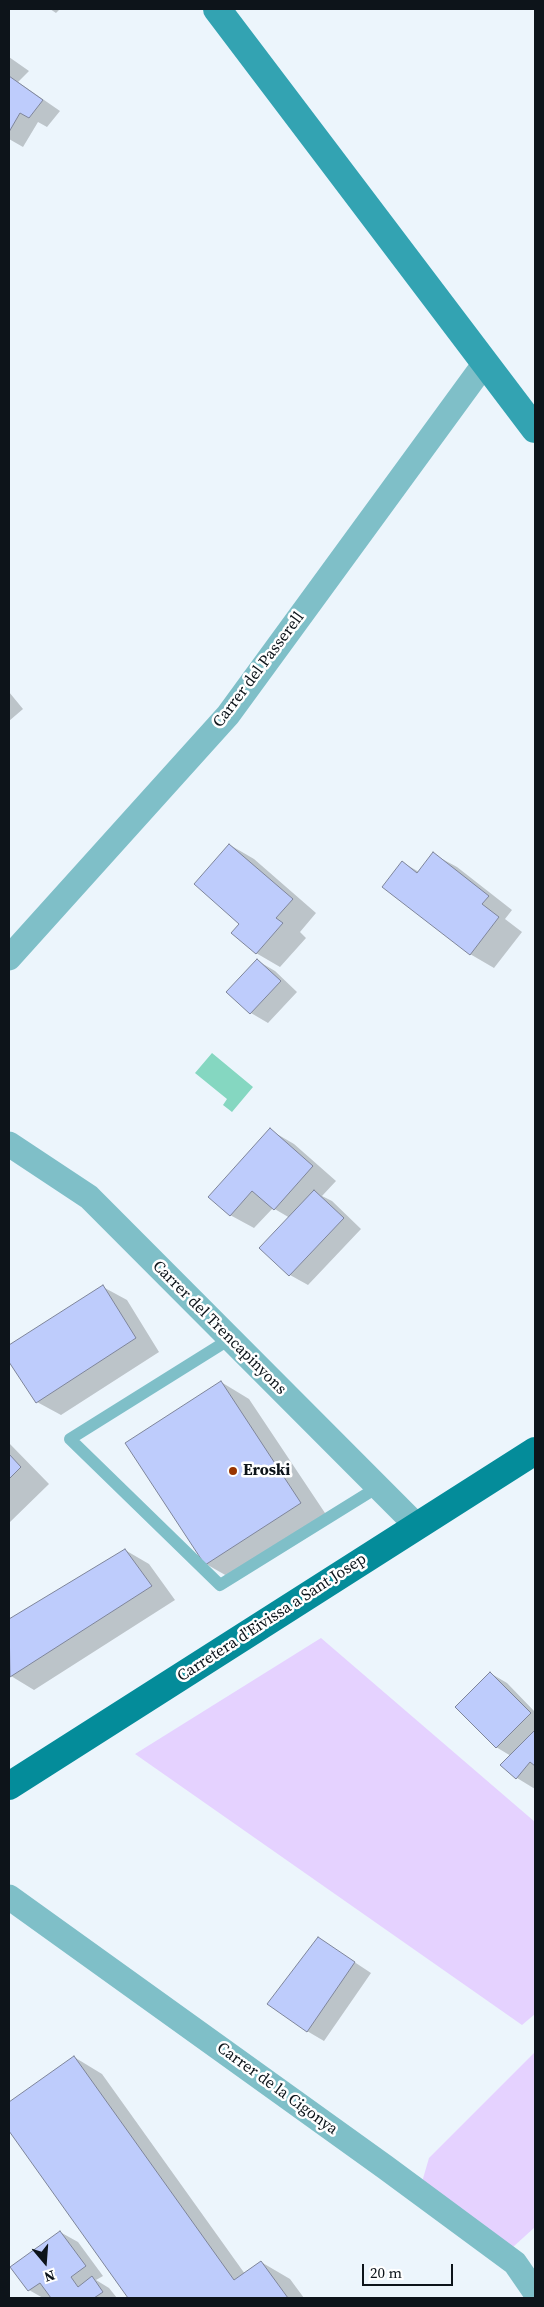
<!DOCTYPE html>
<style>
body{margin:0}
#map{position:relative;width:544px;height:2307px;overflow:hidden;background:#ecf5fc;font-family:"Source Serif 4",serif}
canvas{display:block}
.frame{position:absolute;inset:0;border:10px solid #0d141a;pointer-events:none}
.north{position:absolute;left:20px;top:2237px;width:50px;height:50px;-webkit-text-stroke:4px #fff;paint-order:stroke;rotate:162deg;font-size:14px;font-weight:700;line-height:20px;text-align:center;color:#0d141a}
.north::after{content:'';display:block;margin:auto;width:18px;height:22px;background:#0d141a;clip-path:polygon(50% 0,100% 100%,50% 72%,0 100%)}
.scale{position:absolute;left:362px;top:2264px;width:91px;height:22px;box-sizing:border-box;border:2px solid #0d141a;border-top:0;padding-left:6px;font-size:15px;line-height:18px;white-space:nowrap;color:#0d141a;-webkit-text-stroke:4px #fff;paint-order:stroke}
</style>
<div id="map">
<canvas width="544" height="2307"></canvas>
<div class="frame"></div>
<div class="north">N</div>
<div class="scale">20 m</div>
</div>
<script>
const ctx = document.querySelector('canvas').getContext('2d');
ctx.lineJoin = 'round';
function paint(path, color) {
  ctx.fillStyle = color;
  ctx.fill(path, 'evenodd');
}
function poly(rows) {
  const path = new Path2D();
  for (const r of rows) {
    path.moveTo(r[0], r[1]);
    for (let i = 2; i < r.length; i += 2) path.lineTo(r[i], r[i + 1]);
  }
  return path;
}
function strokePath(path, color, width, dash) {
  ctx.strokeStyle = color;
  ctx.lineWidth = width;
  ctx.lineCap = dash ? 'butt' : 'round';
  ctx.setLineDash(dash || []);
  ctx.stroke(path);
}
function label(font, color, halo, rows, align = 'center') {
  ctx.font = font + ' "Source Serif 4",serif';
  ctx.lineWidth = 5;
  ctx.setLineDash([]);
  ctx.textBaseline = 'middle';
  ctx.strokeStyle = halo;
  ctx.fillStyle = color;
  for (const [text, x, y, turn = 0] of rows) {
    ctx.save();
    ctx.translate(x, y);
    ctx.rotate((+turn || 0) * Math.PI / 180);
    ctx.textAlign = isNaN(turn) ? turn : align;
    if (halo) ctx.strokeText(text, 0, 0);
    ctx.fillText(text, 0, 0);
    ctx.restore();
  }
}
paint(poly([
 [321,1638,535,1822,535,2014,522,2025,135,1754],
 [535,2052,535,2227,513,2247,422,2182,429,2158]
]), '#e5d2ff');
paint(poly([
 [212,1053,253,1087,232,1112,223,1105,227,1099,195,1073]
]), '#85d7c1');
paint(poly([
 [50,9,60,9,56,13],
 [9,57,29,71,18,82,60,111,47,127,38,122,23,147,9,139],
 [9,692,23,709,9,721],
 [230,845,254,859,316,913,300,932,306,938,280,967,256,953,241,924],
 [433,854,457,867,512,910,505,919,522,932,494,968,470,954,402,862,419,872],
 [258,961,275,971,297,992,268,1023,251,1013],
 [270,1130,294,1144,336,1181,322,1196,332,1201,361,1229,308,1285,290,1275,261,1248,290,1218,273,1208,254,1228,230,1215],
 [103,1287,127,1300,159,1352,61,1415,37,1402,9,1360,9,1346],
 [221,1382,249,1399,329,1519,234,1580,206,1564],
 [9,1443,49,1484,9,1523],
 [125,1550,149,1564,175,1600,34,1690,11,1676,9,1673,9,1621],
 [490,1673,507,1683,535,1712,535,1789,517,1778,502,1765,511,1756,496,1747],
 [318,1938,371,1973,324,2041,307,2031],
 [74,2057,102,2074,245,2274,261,2262,290,2279,304,2298,130,2298,9,2129,9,2103],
 [60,2232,78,2242,103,2276,96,2280,109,2288,117,2298,51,2297,43,2298,29,2290,12,2267]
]), '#0003');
const building = poly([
 [9,76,43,100,29,118,20,113,9,132,9,76],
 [229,844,293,899,276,918,283,923,256,954,231,933,239,924,194,884,229,844],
 [433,852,489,896,482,904,499,917,470,955,382,887,402,861,417,873,433,852],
 [257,959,281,981,250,1014,226,992,257,959],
 [270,1128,313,1166,274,1210,252,1191,230,1216,208,1197,270,1128],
 [314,1190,344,1218,289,1276,259,1248,314,1190],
 [103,1285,136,1338,36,1403,9,1362,9,1345,103,1285],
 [221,1381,301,1503,205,1565,125,1443,221,1381],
 [9,1454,21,1467,9,1479,9,1454],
 [125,1549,152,1586,10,1677,9,1619,125,1549],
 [490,1672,531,1713,496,1748,455,1707,490,1672],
 [535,1730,535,1766,530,1762,516,1779,500,1765,535,1730],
 [318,1937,355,1962,307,2032,267,2004,318,1937],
 [74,2056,234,2280,261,2261,288,2298,128,2298,9,2131,9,2102,74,2056],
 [60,2231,86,2266,71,2277,78,2287,92,2276,103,2292,94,2298,51,2298,40,2283,28,2291,10,2267,60,2231]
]);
paint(building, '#beccfc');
strokePath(building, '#7e859a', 1);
strokePath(poly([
 [230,1339,70,1439,220,1585,378,1487]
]), '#7fbfc8', 12);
strokePath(poly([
 [9,958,228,715,485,363],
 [9,1144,89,1197,417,1526],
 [9,1897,385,2167,515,2263,535,2292]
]), '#7fbfc8', 25);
strokePath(poly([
 [217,9,535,429]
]), '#33a3b2', 28);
strokePath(poly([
 [9,1786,535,1451]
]), '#048c9a', 28);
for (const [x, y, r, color] of [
 [233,1471,5,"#993500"]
]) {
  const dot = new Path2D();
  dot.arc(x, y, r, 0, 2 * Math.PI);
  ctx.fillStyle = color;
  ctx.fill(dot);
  strokePath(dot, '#fff', 2);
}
label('16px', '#0d141a', '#fff', [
 ["Carrer del Passerell",259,670,-53],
 ["Carrer del Trencapinyons",219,1328,45],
 ["Carretera d'Eivissa a Sant Josep",272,1618,-33],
 ["Carrer de la Cigonya",277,2089,36]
]);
label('bold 16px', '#0d141a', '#fff', [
 ["Eroski",243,1471]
], 'left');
</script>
